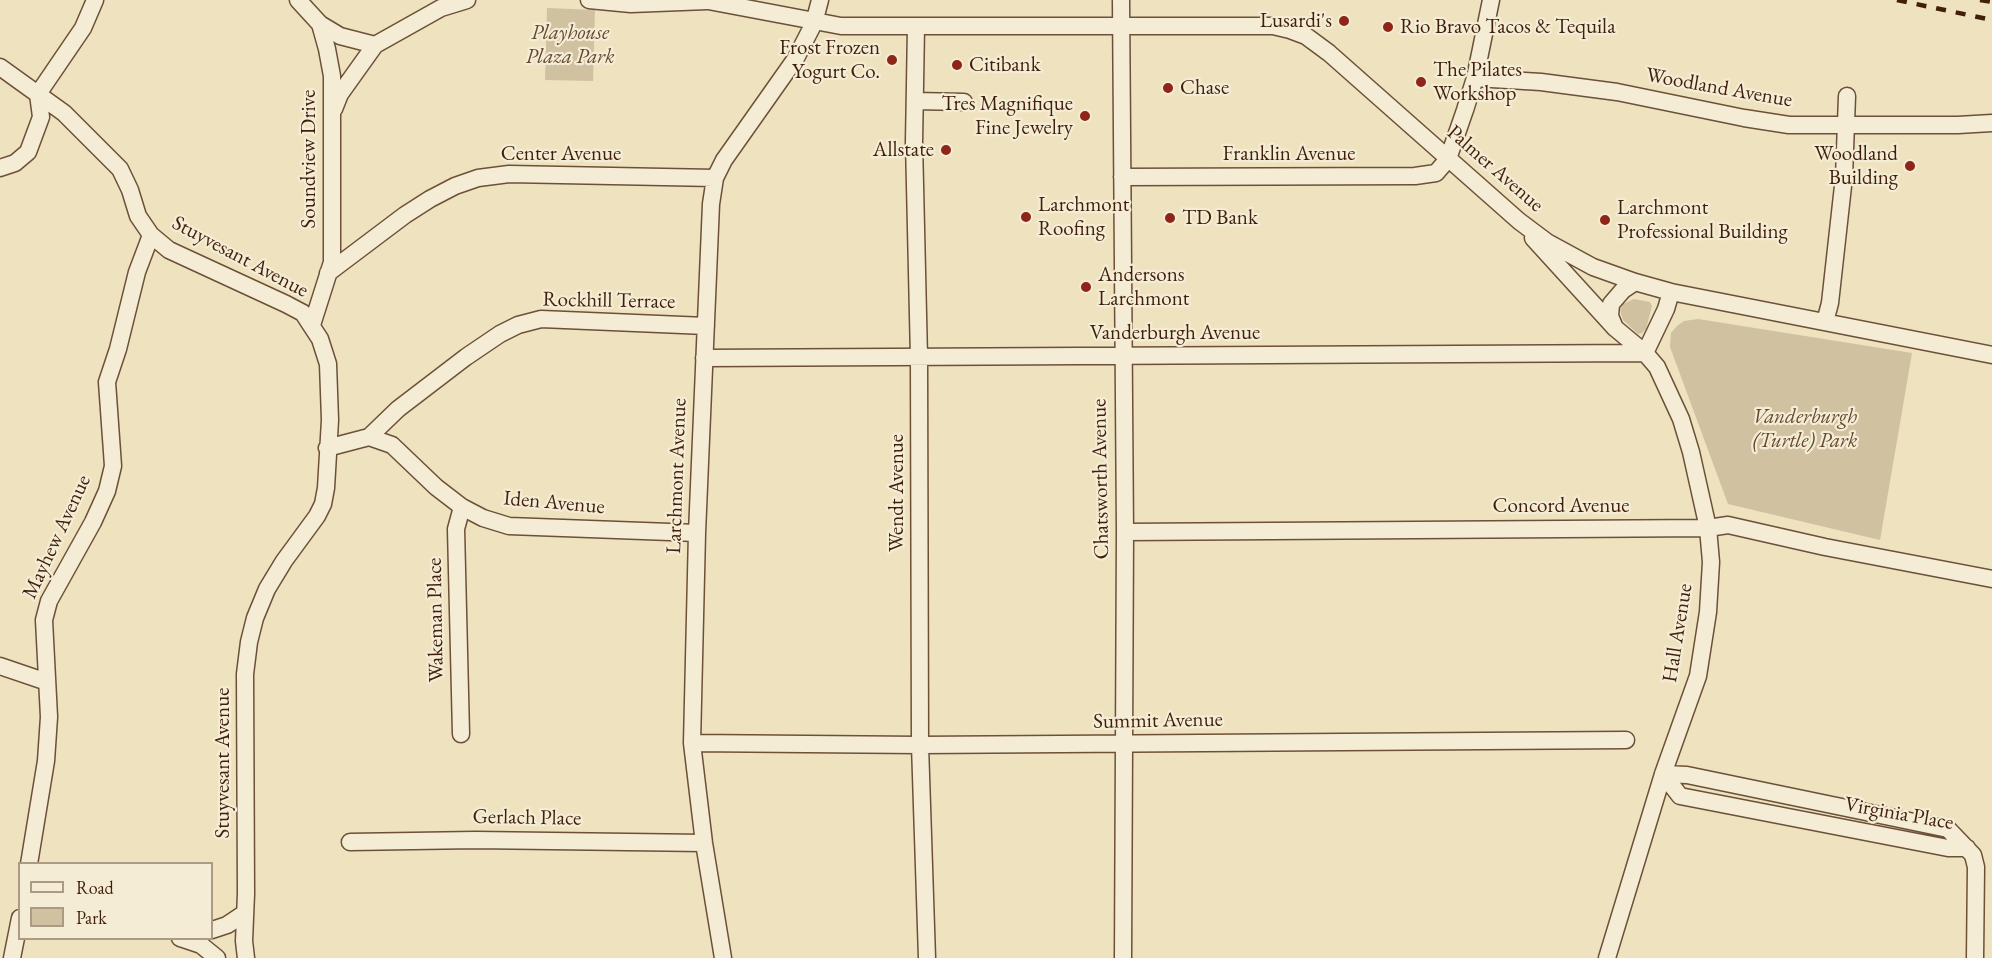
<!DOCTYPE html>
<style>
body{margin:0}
#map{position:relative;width:1992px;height:958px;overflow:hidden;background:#eee2bf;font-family:"EB Garamond",serif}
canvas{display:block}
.legend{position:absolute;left:18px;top:862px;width:195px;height:78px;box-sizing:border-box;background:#f4ecd5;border:2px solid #ac9a84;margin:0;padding:8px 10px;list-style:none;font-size:18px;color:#401f0b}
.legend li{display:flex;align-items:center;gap:12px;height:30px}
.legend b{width:30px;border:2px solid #ac9a84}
</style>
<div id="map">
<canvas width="1992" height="958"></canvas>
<ul class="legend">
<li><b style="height:8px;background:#f4ecd5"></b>Road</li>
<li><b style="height:16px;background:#d0c1a0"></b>Park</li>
</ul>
</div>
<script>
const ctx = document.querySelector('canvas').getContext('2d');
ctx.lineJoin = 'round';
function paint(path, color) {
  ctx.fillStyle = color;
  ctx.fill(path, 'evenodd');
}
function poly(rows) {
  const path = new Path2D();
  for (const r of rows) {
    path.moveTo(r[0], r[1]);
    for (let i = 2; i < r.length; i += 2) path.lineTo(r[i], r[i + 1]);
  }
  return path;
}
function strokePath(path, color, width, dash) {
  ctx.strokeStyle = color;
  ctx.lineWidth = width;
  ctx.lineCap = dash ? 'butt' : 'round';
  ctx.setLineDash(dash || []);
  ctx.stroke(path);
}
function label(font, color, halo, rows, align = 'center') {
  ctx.font = font + ' "EB Garamond",serif';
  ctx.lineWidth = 4.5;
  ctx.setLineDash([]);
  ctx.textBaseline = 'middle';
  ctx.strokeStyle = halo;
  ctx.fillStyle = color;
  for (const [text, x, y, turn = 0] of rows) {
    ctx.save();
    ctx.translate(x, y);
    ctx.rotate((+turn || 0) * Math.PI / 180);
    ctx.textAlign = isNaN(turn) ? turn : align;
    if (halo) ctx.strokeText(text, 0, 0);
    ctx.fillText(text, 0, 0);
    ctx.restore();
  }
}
paint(poly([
 [547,8,595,10,593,81,545,80],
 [1634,299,1650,302,1652,306,1646,329,1642,333,1638,334,1623,320,1620,310,1623,304],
 [1698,319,1912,353,1880,540,1728,504,1670,347,1671,333,1677,326,1684,321]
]), '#d0c1a0');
const minor = poly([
 [298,0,320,24,327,49,332,76,332,262,312,325],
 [589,0,631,4,707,1],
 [703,0,841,26,1273,26,1290,30,1306,36,1329,53,1519,221,1547,242,1593,267,1635,282,1671,292,1992,355],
 [1121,0,1125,532,1123,958],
 [320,24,340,36,375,45],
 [916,27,914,142,919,358,920,745,927,958],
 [0,67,64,113,120,169,130,190,138,216,151,235,169,250,286,304,303,313,320,339,328,364,330,420,326,488,323,504,317,516,284,561,267,589,255,618,249,642,245,674,246,894,244,941,246,958],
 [1475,78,1541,82,1617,92,1744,118,1789,125,1958,125,1992,123],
 [915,101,964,102],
 [334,109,340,94,375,45,441,8,467,0],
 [0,168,15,163,28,152,41,117,38,94,83,28,95,0],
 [1122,177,1415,176,1436,173,1448,159,1465,110,1475,78,1491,0],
 [1533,238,1615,328,1645,353,1657,367,1681,419,1691,452,1708,528,1711,562,1708,612,1698,676,1663,774,1607,958],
 [328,273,405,215,430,199,455,186,478,178,509,174,715,178],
 [1825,322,1830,303,1844,177,1847,96],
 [1615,328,1610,316,1611,304,1623,290,1635,282],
 [1645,353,1666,309,1671,292],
 [704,358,1645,353],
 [369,437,398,409,466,357,500,334,518,325,541,319,706,326],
 [327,448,369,437,392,445,436,487,462,507,483,518,509,526,697,533],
 [1125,532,1708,528,1728,525,1825,547,1992,579],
 [0,666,47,682],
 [461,734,456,529,462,507],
 [692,743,920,745,1626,740],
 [1663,774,1687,775,1948,829,1973,855,1976,867,1975,958],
 [1663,774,1680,796,1948,848,1967,848],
 [350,842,475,840,704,843],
 [29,864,46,761,49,717,44,620,49,601,93,522,107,491,113,466,107,382,118,349,137,272,151,235],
 [212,930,227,925,245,913],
 [180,938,201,945,217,958],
 [12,958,20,918],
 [723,958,704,843,692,743,697,533,711,204,715,178,724,160,796,58,814,23,820,0]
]);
strokePath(minor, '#6c5038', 19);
strokePath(minor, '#f4ecd5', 16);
strokePath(poly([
 [1897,0,1992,20],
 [1980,0,1992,2]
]), '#401f0b', 4.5, [10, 10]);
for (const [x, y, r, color] of [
 [1344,21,6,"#8f2418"],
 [1388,27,6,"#8f2418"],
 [892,60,6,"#8f2418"],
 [957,65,6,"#8f2418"],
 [1421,82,6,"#8f2418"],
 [1168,88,6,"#8f2418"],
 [1085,116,6,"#8f2418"],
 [946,150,6,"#8f2418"],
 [1910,166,6,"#8f2418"],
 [1026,217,6,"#8f2418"],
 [1170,218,6,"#8f2418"],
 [1605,220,6,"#8f2418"],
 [1086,287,6,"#8f2418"]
]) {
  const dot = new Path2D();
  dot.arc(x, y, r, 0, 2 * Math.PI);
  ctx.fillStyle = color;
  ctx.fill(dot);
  strokePath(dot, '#f4ecd5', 2);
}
label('21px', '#401f0b', '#f4ecd5', [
 ["Lusardi's",1332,21,"right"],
 ["Rio Bravo Tacos & Tequila",1400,27],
 ["Frost Frozen",880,48,"right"],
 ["Yogurt Co.",880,72,"right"],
 ["Citibank",969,65],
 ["The Pilates",1433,70],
 ["Workshop",1433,94],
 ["Chase",1180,88],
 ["Tres Magnifique",1073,104,"right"],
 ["Fine Jewelry",1073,128,"right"],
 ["Allstate",934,150,"right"],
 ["Woodland",1898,154,"right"],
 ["Building",1898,178,"right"],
 ["Larchmont",1038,205],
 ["Roofing",1038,229],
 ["Larchmont",1617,208],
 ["Professional Building",1617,232],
 ["TD Bank",1182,218],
 ["Andersons",1098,275],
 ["Larchmont",1098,299]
], 'left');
label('italic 21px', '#644830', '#f4ecd5', [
 ["Playhouse",570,33],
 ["Plaza Park",570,57],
 ["Vanderburgh",1805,417],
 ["(Turtle) Park",1805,441]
]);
label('21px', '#401f0b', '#f4ecd5', [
 ["Woodland Avenue",1719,88,10],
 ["Center Avenue",561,154],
 ["Franklin Avenue",1289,154],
 ["Soundview Drive",309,159,-90],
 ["Palmer Avenue",1495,169,41],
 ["Stuyvesant Avenue",240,257,28],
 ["Rockhill Terrace",609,301,1],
 ["Vanderburgh Avenue",1175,333],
 ["Larchmont Avenue",677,476,-88],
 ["Chatsworth Avenue",1101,479,-91],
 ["Wendt Avenue",897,493,-90],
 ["Iden Avenue",554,503,5],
 ["Concord Avenue",1561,506],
 ["Mayhew Avenue",57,537,-65],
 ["Wakeman Place",436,620,-91],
 ["Hall Avenue",1678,633,-81],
 ["Summit Avenue",1158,721,-1],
 ["Stuyvesant Avenue",223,763,-90],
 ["Virginia Place",1899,814,10],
 ["Gerlach Place",527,818,1]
]);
</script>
